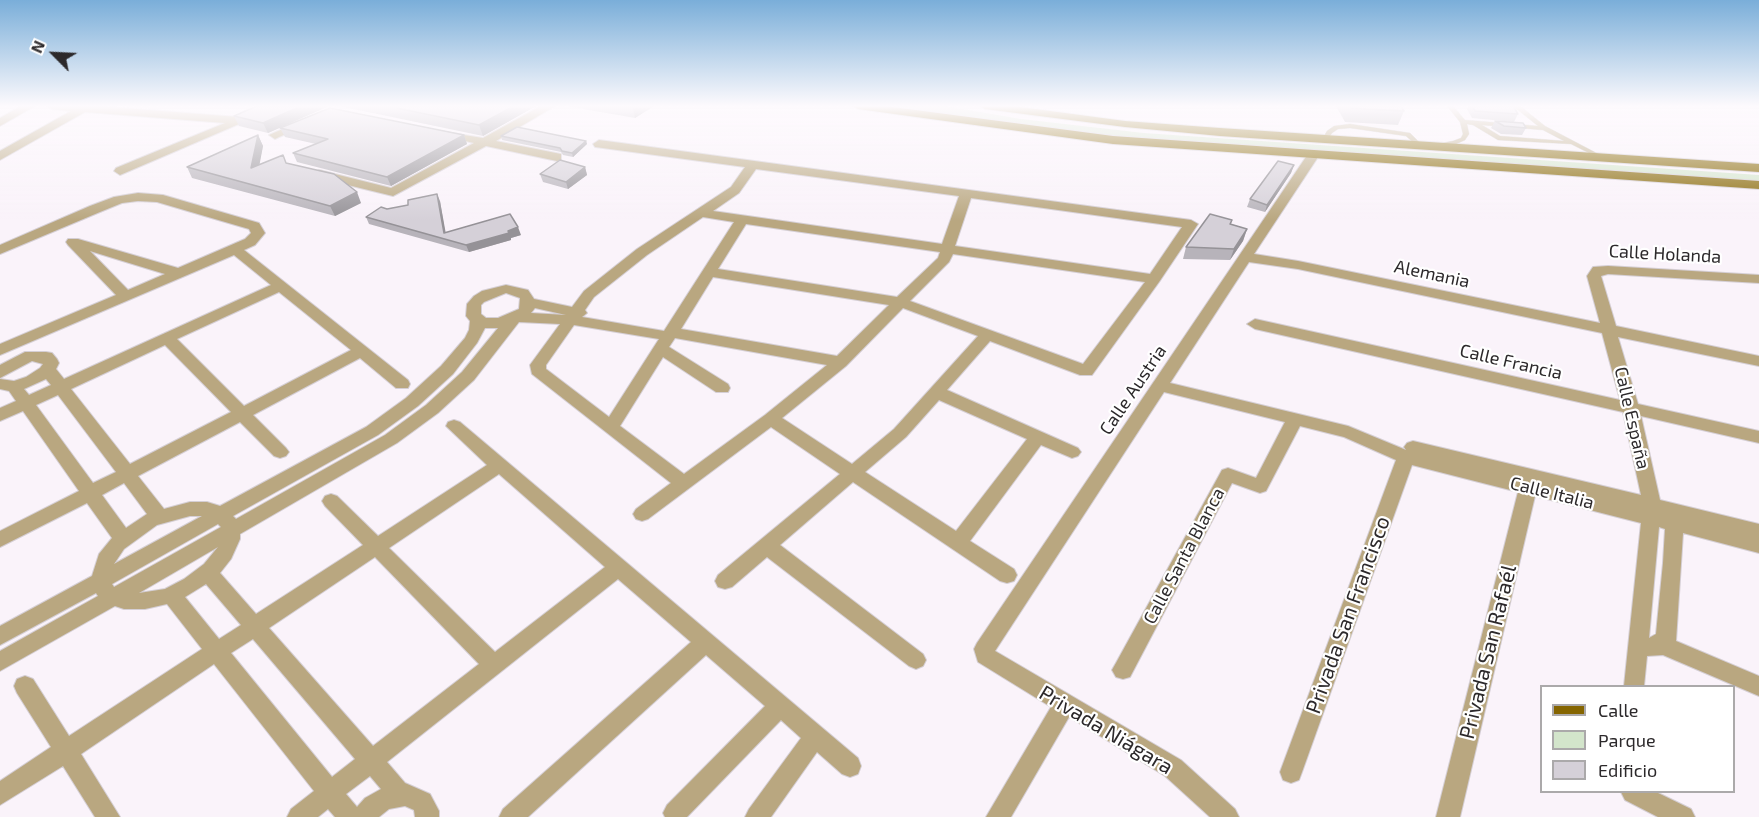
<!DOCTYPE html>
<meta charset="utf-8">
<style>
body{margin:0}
#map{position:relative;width:1759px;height:817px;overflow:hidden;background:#faf3fa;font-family:"Exo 2",sans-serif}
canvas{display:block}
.legend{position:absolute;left:1540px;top:685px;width:195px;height:108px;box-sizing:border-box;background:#fff;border:2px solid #aba9aa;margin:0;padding:8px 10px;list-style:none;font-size:18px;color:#2c292b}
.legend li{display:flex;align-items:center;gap:12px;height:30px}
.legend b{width:30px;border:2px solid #aba9aa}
.north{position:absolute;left:24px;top:24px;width:60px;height:60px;-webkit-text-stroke:4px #fff;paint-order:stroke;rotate:294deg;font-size:16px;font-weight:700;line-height:24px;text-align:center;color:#2c292b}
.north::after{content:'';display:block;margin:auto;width:21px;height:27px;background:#2c292b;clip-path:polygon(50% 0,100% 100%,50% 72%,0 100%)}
</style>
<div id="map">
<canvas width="1759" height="817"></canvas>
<ul class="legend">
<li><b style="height:8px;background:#856500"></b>Calle</li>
<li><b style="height:16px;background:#d3e5cb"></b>Parque</li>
<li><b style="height:16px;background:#d5d0d8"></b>Edificio</li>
</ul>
<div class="north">N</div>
</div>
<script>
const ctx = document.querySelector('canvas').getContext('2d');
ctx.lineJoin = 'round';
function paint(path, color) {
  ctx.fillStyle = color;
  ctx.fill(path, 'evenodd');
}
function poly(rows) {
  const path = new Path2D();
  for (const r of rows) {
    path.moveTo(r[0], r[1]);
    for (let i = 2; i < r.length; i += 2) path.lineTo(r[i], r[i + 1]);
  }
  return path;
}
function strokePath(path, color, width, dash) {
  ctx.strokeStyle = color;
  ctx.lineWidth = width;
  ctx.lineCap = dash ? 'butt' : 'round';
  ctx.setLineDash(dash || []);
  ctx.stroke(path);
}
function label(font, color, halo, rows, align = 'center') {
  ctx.font = font + ' "Exo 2",sans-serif';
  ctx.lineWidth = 4.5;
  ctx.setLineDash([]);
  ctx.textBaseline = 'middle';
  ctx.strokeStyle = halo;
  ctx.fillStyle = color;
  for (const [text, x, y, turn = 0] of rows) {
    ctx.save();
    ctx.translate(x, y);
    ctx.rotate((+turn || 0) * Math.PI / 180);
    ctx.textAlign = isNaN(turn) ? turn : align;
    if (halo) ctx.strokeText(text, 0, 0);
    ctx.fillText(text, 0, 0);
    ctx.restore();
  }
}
paint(poly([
 [869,106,945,106,1021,119,1144,133,1759,175,1759,183,1143,139,1076,133]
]), '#d3e5cb');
const service = poly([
 [1447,106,1453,106,1465,120,1538,126,1513,106,1520,106,1545,126,1604,157,1603,158,1599,158,1571,144,1498,140,1473,125,1467,124,1469,134,1465,140,1454,145,1437,146,1437,144,1453,141,1461,138,1463,134,1460,122,1447,106],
 [1482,125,1543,130,1564,141,1500,136,1482,125],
 [1350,124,1410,133,1421,144,1416,145,1406,136,1350,128,1338,129,1332,133,1328,139,1323,138,1327,131,1334,126,1350,124]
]);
const minor = poly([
 [21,106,35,106,0,126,0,118,21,106],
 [47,106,97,106,239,117,266,106,281,106,120,175,114,171,116,168,225,123,85,112,0,160,0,151,71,111,52,109,47,106],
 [541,106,555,106,496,141,561,154,561,160,557,161,486,146,393,196,315,177,313,174,319,170,391,188,474,143,439,135,439,131,483,138,541,106],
 [303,120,309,123,307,125,279,137,275,139,269,135,303,120],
 [599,140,1191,220,1198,224,1159,282,1092,375,1080,375,990,341,947,390,1078,448,1081,452,1078,456,1072,458,1041,445,970,541,1014,569,1017,575,1014,581,1007,583,1000,581,853,482,780,545,923,654,926,660,923,666,916,669,909,666,767,557,732,587,725,589,718,587,715,581,718,575,840,474,771,427,648,519,642,521,636,519,633,514,636,509,671,483,532,374,530,365,560,324,519,322,474,380,438,413,397,443,240,534,240,539,231,559,220,573,256,614,363,545,325,506,322,501,325,496,331,494,337,496,378,536,487,465,446,426,448,422,454,420,460,422,858,758,861,766,858,774,850,777,842,774,817,752,771,817,745,817,749,809,801,738,781,720,687,817,665,817,663,813,667,805,765,706,706,655,528,817,499,817,503,809,691,642,618,579,387,762,405,783,430,794,439,811,439,817,415,817,414,810,405,806,389,809,379,817,335,817,328,809,318,817,287,817,291,809,314,791,214,664,81,754,120,817,95,817,63,766,0,805,0,781,51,747,17,693,14,686,17,679,25,676,33,679,69,736,202,649,167,604,145,609,124,609,115,606,0,671,0,651,98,596,96,593,0,645,0,626,92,576,99,554,112,538,87,503,0,547,0,531,79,491,23,411,0,421,0,408,16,401,9,391,0,389,0,379,14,381,26,377,40,368,43,364,32,361,0,378,0,365,25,352,46,352,52,353,57,359,59,363,56,369,64,379,271,285,234,255,0,355,0,344,116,295,68,245,66,242,68,239,78,239,178,268,245,239,251,233,249,229,157,202,138,201,122,203,100,212,0,254,0,245,90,206,114,197,138,193,163,195,259,223,265,233,255,245,244,250,408,380,410,384,408,388,396,388,360,358,253,415,286,448,289,452,286,456,280,458,274,456,240,422,138,476,164,509,190,502,207,502,220,506,366,427,406,398,441,366,465,338,469,330,470,321,466,316,467,304,474,296,482,291,506,285,528,290,534,299,572,307,584,291,637,249,731,187,745,167,595,147,593,144,599,140],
 [756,169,959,196,942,244,713,211,739,193,756,169],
 [971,198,1182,227,1150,274,955,246,971,198],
 [703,217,734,222,664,331,582,317,587,313,585,310,594,297,647,255,703,217],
 [746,224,940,252,938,258,897,297,718,269,746,224],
 [90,251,165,274,128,290,90,251],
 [953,254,1145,282,1083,364,910,301,949,262,953,254],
 [713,277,889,305,837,356,681,329,713,277],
 [279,292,351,350,244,406,177,339,279,292],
 [506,293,520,298,519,309,498,318,486,318,481,314,481,305,484,302,506,293],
 [535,308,566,315,531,313,535,308],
 [903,308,978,336,894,429,852,464,782,418,846,366,903,308],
 [574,325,659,339,609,417,546,369,546,365,574,325],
 [485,328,498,328,462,372,426,405,385,435,236,519,233,516,378,435,418,406,453,374,477,343,485,328],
 [675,338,827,365,765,415,684,474,620,426,663,357,716,392,728,392,730,388,728,384,669,347,675,338],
 [165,345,231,412,130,464,71,389,165,345],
 [46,379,51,385,29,395,24,389,46,379],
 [58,395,116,472,93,483,36,405,58,395],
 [939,400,1027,439,956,531,865,472,906,437,939,400],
 [499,474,605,567,495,652,389,548,499,474],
 [124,483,147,514,126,528,102,495,124,483],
 [190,516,202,516,114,564,124,549,157,525,190,516],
 [218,524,221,527,114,587,112,584,218,524],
 [218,547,204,564,184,579,165,589,139,593,218,547],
 [375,557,479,664,373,746,269,628,375,557],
 [206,584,241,625,219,639,185,597,206,584],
 [253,639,355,759,332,777,231,653,253,639],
 [370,776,381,789,365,798,357,807,346,794,370,776],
 [1314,150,1320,154,1254,254,1298,261,1600,323,1587,276,1593,267,1608,266,1759,275,1759,283,1608,274,1601,276,1616,326,1759,356,1759,366,1618,337,1638,404,1759,431,1759,443,1641,416,1660,500,1759,524,1759,553,1683,533,1676,641,1759,676,1759,696,1663,655,1647,656,1644,686,1624,686,1641,523,1535,496,1460,817,1436,817,1518,492,1412,465,1302,772,1299,780,1291,783,1283,780,1280,772,1396,460,1344,437,1300,426,1266,491,1260,493,1232,483,1130,677,1123,679,1116,677,1112,670,1116,663,1222,470,1228,468,1256,478,1285,422,1164,392,995,651,1181,760,1235,809,1239,817,1210,817,1165,776,1069,717,1011,817,986,817,1051,707,978,662,974,649,977,643,1308,154,1314,150],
 [1249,262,1298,269,1602,333,1620,400,1255,319,1247,324,1255,329,1623,412,1641,495,1413,441,1407,443,1404,447,1406,450,1348,426,1170,383,1249,262],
 [1659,527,1665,529,1663,563,1656,634,1649,638,1659,527],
 [1621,792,1656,792,1691,809,1695,817,1658,817,1625,800,1621,792]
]);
const primary = poly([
 [853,106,885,106,1113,136,1759,181,1759,189,1113,144,858,109,853,106],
 [980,106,1013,106,1125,121,1220,128,1759,164,1759,172,1220,136,1125,127,985,109,980,106]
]);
strokePath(service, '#d5cfd5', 1);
strokePath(minor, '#d5cfd5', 2);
strokePath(primary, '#d5cfd5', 2);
paint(service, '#b9a780');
paint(minor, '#b9a780');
paint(primary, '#856500');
paint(poly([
 [257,106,329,106,268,133,239,126,234,116],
 [339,106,536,106,483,136],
 [566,106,654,106,635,118],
 [1336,106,1401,106,1404,111,1398,125,1345,122],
 [1468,106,1513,106,1518,114,1514,122,1472,118,1467,109],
 [1495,121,1526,128,1522,135,1501,134,1491,128],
 [280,128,464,135,467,144,391,186,297,162,293,153,316,144,285,137],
 [258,135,263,146,259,164,286,163,361,203,335,216,192,178,187,167],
 [501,136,586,141,587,144,573,157,563,155,561,152,502,140],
 [1294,165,1291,173,1265,212,1247,207,1250,199],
 [585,167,587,175,568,189,543,182,540,174],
 [440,201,445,232,521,235,511,238,511,240,469,252,369,224,366,217,387,209],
 [1232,220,1231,224,1247,229,1243,241,1230,260,1183,259,1186,247]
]), '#b7b3ba');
paint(poly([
 [301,106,329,106,268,133,263,123],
 [514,106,536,106,483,136,479,125],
 [635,106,654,106,635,118,633,108],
 [258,135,263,146,257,178,251,168],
 [464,135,467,144,391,186,387,177],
 [586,141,587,144,573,157,572,153],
 [1294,165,1291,173,1265,212,1267,205],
 [585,167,587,175,568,189,566,182],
 [357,192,361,203,335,216,330,206],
 [437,194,440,201,447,240,444,233],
 [518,227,521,235,511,238,511,240,469,252,466,245],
 [1247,229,1243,241,1230,260,1234,249]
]), '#959297');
const building = poly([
 [257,106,301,106,263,123,234,116,257,106],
 [387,106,514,106,479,125,387,106],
 [1349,106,1401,106,1404,111,1350,108,1349,106],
 [1473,106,1513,106,1518,114,1475,111,1473,106],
 [330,108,464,135,387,177,293,153,328,139,280,128,330,108],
 [1495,121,1523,123,1526,128,1504,126,1495,121],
 [517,127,586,141,572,153,562,151,560,148,501,136,517,127],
 [258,135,251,168,283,155,286,163,334,174,357,192,330,206,187,167,258,135],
 [560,160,585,167,566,182,540,174,560,160],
 [1278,161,1294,165,1267,205,1250,199,1278,161],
 [437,194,444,233,510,214,518,227,508,231,509,233,466,245,366,217,381,207,387,209,408,205,408,200,437,194],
 [1210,214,1232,220,1230,224,1247,229,1234,249,1186,247,1210,214]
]);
paint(building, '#d5d0d8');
strokePath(building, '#959297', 1.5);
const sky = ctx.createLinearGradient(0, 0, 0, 221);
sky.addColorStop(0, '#7aaed9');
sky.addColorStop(0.48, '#fdfafd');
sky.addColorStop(1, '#fdfafd00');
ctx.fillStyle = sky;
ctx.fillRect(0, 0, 1759, 221);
label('18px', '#2c292b', '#fff', [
 ["Calle Holanda",1665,254,3],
 ["Alemania",1432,274,12],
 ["Calle Francia",1511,362,13],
 ["Calle Austria",1133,390,-56],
 ["Calle España",1632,418,77],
 ["Calle Italia",1552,493,14],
 ["Calle Santa Blanca",1184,556,-62]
]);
label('21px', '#2c292b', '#fff', [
 ["Privada San Francisco",1348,615,-70],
 ["Privada San Rafaél",1488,652,-76],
 ["Privada Niágara",1106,730,31]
]);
</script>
